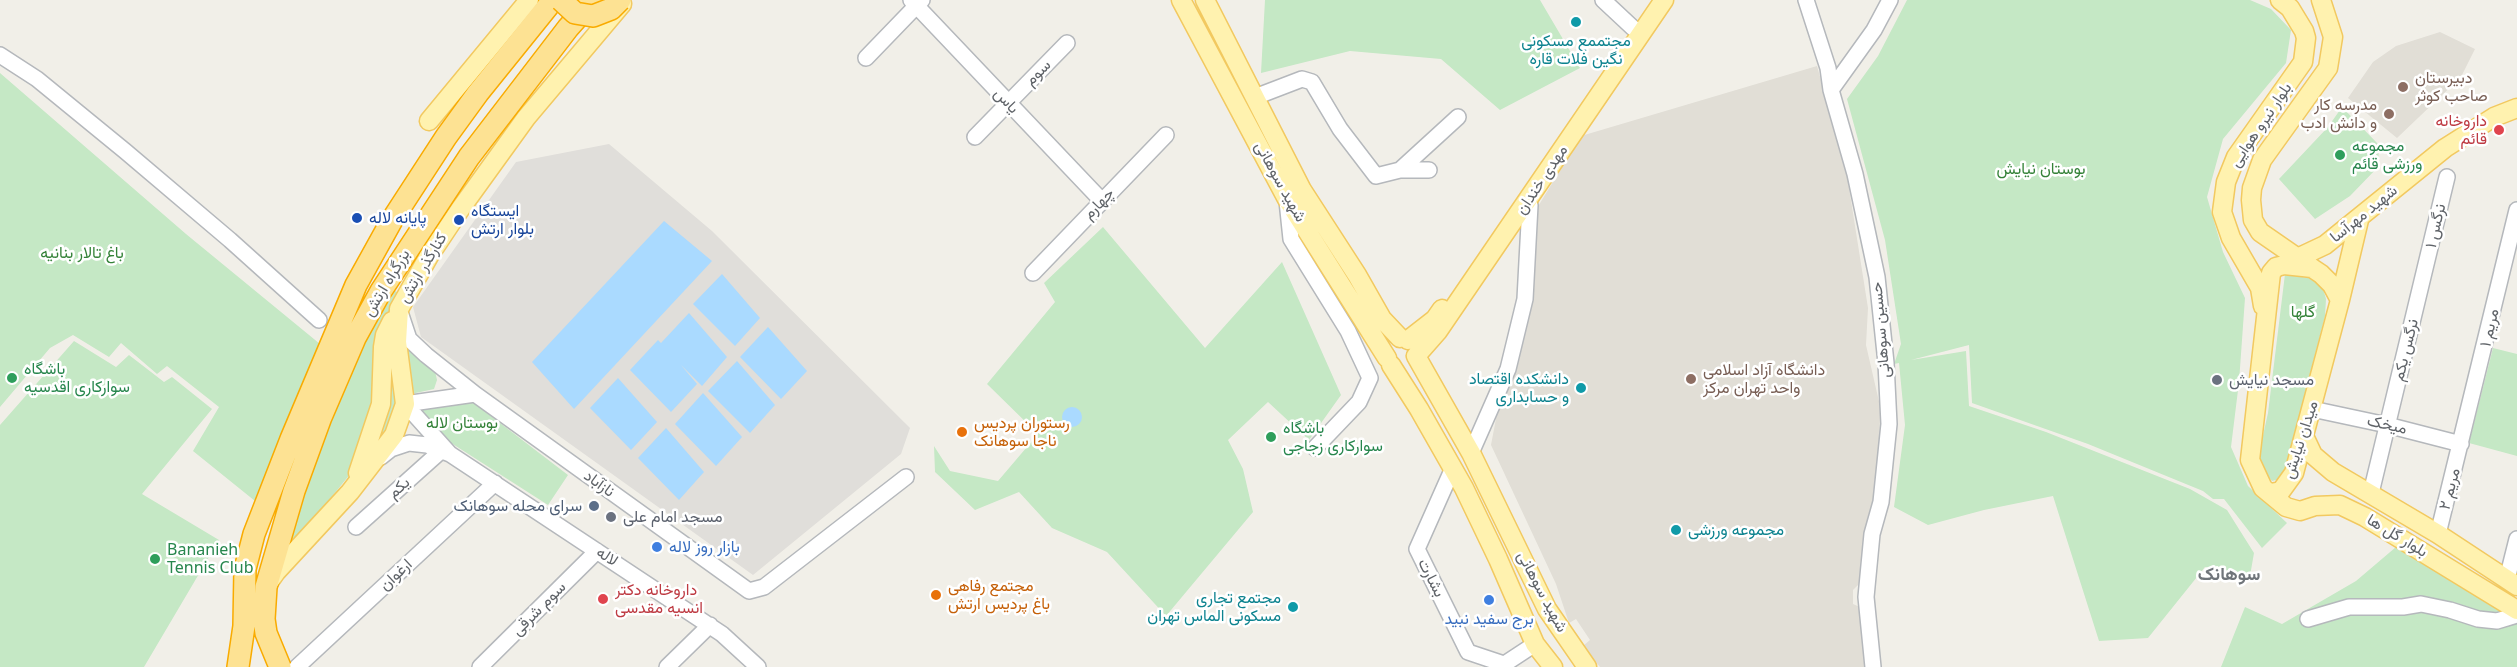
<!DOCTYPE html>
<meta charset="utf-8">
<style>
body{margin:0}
canvas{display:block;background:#f1efe8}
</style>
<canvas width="2517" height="667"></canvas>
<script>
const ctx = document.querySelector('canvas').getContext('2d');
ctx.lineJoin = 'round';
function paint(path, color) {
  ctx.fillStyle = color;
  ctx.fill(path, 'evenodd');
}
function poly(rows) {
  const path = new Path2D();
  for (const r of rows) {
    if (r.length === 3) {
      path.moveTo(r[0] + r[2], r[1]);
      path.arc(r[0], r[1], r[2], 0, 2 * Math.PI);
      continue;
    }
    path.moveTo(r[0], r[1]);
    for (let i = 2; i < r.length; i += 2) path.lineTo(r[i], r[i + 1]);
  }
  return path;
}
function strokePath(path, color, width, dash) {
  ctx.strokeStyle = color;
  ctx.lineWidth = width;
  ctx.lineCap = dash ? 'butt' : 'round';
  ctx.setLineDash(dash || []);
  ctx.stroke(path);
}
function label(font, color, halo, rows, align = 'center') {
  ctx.font = font + ' "Noto Sans",Vazirmatn,sans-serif';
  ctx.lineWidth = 5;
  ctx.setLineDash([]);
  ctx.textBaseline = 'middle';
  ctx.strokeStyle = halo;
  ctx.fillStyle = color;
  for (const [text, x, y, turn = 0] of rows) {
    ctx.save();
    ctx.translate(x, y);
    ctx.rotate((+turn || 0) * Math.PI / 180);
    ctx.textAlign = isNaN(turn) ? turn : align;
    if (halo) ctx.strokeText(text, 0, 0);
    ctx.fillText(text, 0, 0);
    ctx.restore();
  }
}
paint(poly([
 [609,144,712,231,910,428,901,454,753,575,421,337,413,307,516,162]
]), '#e0deda');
paint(poly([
 [2440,32,2475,49,2461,77,2397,138,2348,98,2373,62,2396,46],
 [1817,66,1846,169,1868,308,1866,345,1880,406,1879,481,1868,516,1861,582,1853,590,1853,604,1862,608,1868,667,1600,667,1583,646,1590,640,1576,619,1569,623,1556,584,1491,445,1499,403,1519,354,1533,297,1534,213,1581,136]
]), '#e1ded6');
paint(poly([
 [1265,0,1540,0,1580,68,1500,110,1441,59,1350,51,1261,73],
 [1907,0,2250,0,2271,9,2291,30,2286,63,2223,139,2207,197,2223,252,2245,298,2239,382,2231,447,2248,486,2287,523,2262,548,2224,499,2213,499,2203,491,2088,444,1972,403,1969,345,1911,360,1966,351,1969,406,2046,432,2190,489,2227,510,2254,553,2250,576,2205,567,2148,638,2099,641,2053,496,1984,510,1928,525,1894,507,1905,425,1899,363,1894,364,1901,344,1885,240,1847,99,1878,56],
 [0,73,186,234,320,344,255,501,193,451,219,407,167,366,157,374,121,343,109,357,73,335,50,348,0,407],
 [2342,107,2378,144,2379,166,2350,196,2315,219,2279,179,2328,127],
 [1103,227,1205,348,1282,262,1341,395,1309,440,1268,402,1228,440,1243,469,1253,512,1166,616,1107,552,1052,528,1019,492,975,510,935,472,934,446,950,471,998,481,1038,434,987,384,1055,302,1044,283],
 [2285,274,2314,279,2323,288,2326,299,2325,316,2283,478,2272,481,2262,469,2258,458,2268,413],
 [395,291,401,294,385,319,373,401,351,473,287,552,327,422,359,353],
 [390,335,398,397,391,428,374,451,384,424,391,388],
 [74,341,116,367,129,355,164,382,172,377,212,409,142,494,219,540,144,667,0,667,0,425],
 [405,343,408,349,435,371,437,380,434,389,411,394],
 [2493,348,2517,354,2517,456,2469,443],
 [466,397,568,475,548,505,448,441,418,411,417,405],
 [2396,547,2517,621,2517,667,2221,667,2245,607,2282,624,2356,581]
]), '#c5e8c5');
paint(poly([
 [664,221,712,261,574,409,532,362],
 [722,274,760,318,735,346,693,304],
 [689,313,727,357,702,386,681,365,697,384,671,412,630,370,658,340,661,343],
 [768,327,807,371,781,399,740,357],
 [737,361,775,405,750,433,708,391],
 [618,378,657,422,631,450,590,408],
 [703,393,742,437,716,466,675,424],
 [1072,417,10],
 [666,428,704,472,679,500,638,458]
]), '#aadaff');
const minor = poly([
 [911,0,1102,201],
 [1603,0,1633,28],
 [1806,0,1828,68,1831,90,1855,174,1877,277,1886,363,1889,424,1881,502,1872,534,1866,597,1873,667],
 [0,55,37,79,125,151,230,240,319,320],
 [866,58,922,0],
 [1831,90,1874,30,1890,0],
 [1255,97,1302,79,1312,82,1340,129,1376,176,1400,170,1458,117],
 [975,137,1067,43],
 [1400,170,1429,170],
 [1287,201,1291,239,1348,331,1370,378,1359,402,1315,448],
 [1033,273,1166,135],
 [401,315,409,339,426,355,475,394,749,591,764,587,906,477],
 [405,404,475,394],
 [405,404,449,453],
 [2312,409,2387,425,2461,444],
 [1471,453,1508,369,1525,299,1530,205],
 [381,457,391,449,409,443,427,445,450,454,722,634,758,667],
 [1453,468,1417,549,1468,652,1504,664],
 [2371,493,2447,177],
 [356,527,442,450],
 [2438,534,2517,210],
 [2507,579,2517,539],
 [2308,619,2349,607,2403,607,2421,604,2450,610,2478,619,2497,621,2517,615],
 [297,667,495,483],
 [480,667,597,551],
 [667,667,710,625],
 [1500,667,1535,644]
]);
const major = poly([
 [1181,0,1287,199,1387,358],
 [1205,0,1302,190,1357,275,1382,319,1400,338],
 [429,121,529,0],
 [2289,262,2325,245,2445,148,2494,117,2517,108],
 [2312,268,2260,232,2253,220,2251,200,2252,188,2262,160,2328,68,2333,37,2321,0],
 [2340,300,2359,220],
 [2263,306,2260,288,2231,238,2222,212,2226,182,2236,157,2303,62,2306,38,2304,31,2290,8,2280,0],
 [1408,340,1435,319,1442,309],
 [1391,365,1419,409,1464,488,1498,559,1535,644,1553,667],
 [2304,436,2313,455,2333,472,2438,534,2517,586],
 [358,473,381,404,383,347,385,335,392,321],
 [2271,493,2281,491,2294,473,2340,300,2332,285,2321,274,2312,268,2303,267,2284,265,2276,267,2271,273,2250,460,2263,488,2286,507,2300,511,2315,506,2340,505,2365,517,2517,610],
 [269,582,276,572,350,492,394,435,405,404,397,342,399,309,429,256,461,208,526,118,622,4],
 [1587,667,1547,609,1471,453,1416,356,1438,331,1664,0]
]);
const highway = poly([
 [238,667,244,626,245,569,254,534,291,439,356,285,392,220,446,137,478,93,553,0],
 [280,667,266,633,264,619,266,587,294,491,321,417,355,338,381,291,469,157,568,28,593,0]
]);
strokePath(minor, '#b5b8bc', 18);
strokePath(major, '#f2c960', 21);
strokePath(highway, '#f9ab00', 24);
strokePath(minor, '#fff', 15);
strokePath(major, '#fff2af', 18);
strokePath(highway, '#fde293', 21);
const highwayBridge = poly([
 [561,0,575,13,593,16,611,9,620,0]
]);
strokePath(highwayBridge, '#f9ab00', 24, []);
strokePath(highwayBridge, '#fde293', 21);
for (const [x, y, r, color] of [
 [1576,22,6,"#0f9aa8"],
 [2403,87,6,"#8d6e63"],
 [2389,114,6,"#8d6e63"],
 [2499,130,6,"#e0444e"],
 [2340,155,6,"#2e9e5b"],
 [357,218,6,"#1a4fb4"],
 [459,220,6,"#1a4fb4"],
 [12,378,6,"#2e9e5b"],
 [1691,379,6,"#8d6e63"],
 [2217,380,6,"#6b7280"],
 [1581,388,6,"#0f9aa8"],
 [962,432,6,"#e8710a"],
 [1271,437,6,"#2e9e5b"],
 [594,506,6,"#5c6f8a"],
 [611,517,6,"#6b7280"],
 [1676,530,6,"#0f9aa8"],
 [657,547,6,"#3f7fe0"],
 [155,559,6,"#2e9e5b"],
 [936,595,6,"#e8710a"],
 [603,599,6,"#e0444e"],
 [1489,600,6,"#3f7fe0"],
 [1293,607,6,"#0f9aa8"]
]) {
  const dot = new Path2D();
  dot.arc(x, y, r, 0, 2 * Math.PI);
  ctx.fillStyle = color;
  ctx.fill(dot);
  strokePath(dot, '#fff', 2);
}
label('16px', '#0d838f', '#fff', [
 ["مجتممع مسکونی",1576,41,"center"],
 ["نگین فلات قاره",1576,59,"center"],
 ["دانشکده اقتصاد",1569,379],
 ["و حسابداری",1569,397],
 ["مجموعه ورزشی",1688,530,"left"],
 ["مجتمع تجاری",1281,598],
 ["مسکونی الماس تهران",1281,616]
], 'right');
label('16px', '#5f6368', '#fff', [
 ["سوم",1038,73,-45],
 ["یاس",1006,101,46],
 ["بلوار نیرو هوایی",2261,125,-56],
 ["مهدی خندان",1542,180,-56],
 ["شهید سوهانی",1280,182,61],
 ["چهارم",1099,204,-46],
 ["شهید مهرآسا",2364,214,-39],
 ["نرگس ۱",2436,226,-77],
 ["کنارگذر ارتش",423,268,-59],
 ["بزرگراه ارتش",387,283,-59],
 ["مریم ۱",2490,328,-77],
 ["حسین سوهانی",1881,330,-95],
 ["نرگس یکم",2406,350,-76],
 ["میخک",2387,425,13],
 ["میدان نیایش",2301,440,-72],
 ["نازآباد",599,484,36],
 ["یکم",399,488,-42],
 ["مریم ۲",2450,489,-75],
 ["بلوار گل ها",2397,536,31],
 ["لاله",607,557,33],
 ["ارغوان",396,575,-43],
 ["بشارت",1431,578,63],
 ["شهید سوهانی",1542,592,62],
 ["سوم شرقی",539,609,-45]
]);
label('16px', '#785e54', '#fff', [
 ["دبيرستان",2415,78],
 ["صاحب كوثر",2415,96],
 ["مدرسه کار",2377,105,"right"],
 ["و دانش ادب",2377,123,"right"],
 ["دانشگاه آزاد اسلامی",1703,370],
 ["واحد تهران مرکز",1703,388]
], 'left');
label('16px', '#be3a42', '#fff', [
 ["داروخانه",2487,121],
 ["قائم",2487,139],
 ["داروخانه دکتر",615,590,"left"],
 ["انسیه مقدسی",615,608,"left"]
], 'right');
label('16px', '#27864d', '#fff', [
 ["مجموعه",2352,146],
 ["ورزشی قائم",2352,164],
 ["باشگاه",24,369],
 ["سوارکاری اقدسیه",24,387],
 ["باشگاه",1283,428],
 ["سواركاری زجاجی",1283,446],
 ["Bananieh",167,550],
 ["Tennis Club",167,568]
], 'left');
label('16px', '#348238', '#fff', [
 ["بوستان نیایش",2041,169],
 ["باغ تالار بنانیه",82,253],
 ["گلها",2303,312],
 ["بوستان لاله",462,423]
]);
label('16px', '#164399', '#fff', [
 ["ایستگاه",471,211],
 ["بلوار ارتش",471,229],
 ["پایانه لاله",369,218]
], 'left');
label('16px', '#5b616d', '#fff', [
 ["مسجد نیایش",2229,380],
 ["مسجد امام علی",623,517]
], 'left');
label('16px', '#c56008', '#fff', [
 ["رستوران پردیس",974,423],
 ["ناجا سوهانک",974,441],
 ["مجتمع رفاهی",948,586],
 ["باغ پردیس ارتش",948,604]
], 'left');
label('16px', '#4e5e75', '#fff', [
 ["سرای محله سوهانک",582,506]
], 'right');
label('16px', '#366cbe', '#fff', [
 ["بازار روز لاله",669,547],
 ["برج سفید نبید",1489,619,"center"]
], 'left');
label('bold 18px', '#70757a', '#fff', [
 ["سوهانک",2229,575]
]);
</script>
